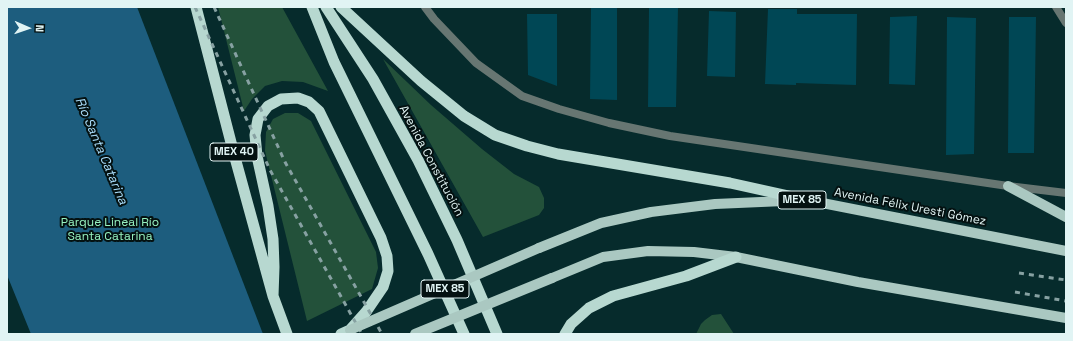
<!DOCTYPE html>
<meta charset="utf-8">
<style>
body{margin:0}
#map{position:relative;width:1073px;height:341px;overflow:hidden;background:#062b2c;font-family:"Space Grotesk",sans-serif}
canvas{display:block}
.frame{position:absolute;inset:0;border:8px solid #e1f4f4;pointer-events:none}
.north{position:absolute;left:8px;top:8px;width:40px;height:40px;-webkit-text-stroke:3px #041111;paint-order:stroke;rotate:92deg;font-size:11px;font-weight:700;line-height:16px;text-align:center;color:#e1f4f4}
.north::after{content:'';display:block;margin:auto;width:14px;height:18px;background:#e1f4f4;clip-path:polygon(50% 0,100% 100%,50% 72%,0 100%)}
</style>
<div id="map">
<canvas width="1073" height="341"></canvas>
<div class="frame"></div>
<div class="north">N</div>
</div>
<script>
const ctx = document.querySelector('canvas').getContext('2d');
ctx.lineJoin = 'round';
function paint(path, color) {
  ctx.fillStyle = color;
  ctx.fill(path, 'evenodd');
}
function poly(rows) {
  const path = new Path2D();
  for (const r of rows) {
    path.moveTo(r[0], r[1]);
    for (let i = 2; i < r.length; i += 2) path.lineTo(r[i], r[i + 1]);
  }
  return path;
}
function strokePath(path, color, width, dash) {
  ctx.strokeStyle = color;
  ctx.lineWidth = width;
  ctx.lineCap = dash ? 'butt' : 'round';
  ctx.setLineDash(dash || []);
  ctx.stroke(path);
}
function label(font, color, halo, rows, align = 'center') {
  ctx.font = font + ' "Space Grotesk",sans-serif';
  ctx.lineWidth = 4;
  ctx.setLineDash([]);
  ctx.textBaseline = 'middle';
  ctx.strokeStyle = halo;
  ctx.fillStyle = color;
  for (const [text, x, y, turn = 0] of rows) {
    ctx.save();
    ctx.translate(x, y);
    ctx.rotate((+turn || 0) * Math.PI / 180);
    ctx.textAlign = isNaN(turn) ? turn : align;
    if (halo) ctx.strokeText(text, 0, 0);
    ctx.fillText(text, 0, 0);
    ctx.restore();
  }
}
paint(poly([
 [218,7,282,7,328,91,303,82,282,81,265,86,252,99,244,111],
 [383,59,431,105,482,149,514,174,539,187,544,198,544,208,539,215,483,237],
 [285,113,298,113,311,121,376,252,378,268,372,289,307,321,265,151,266,132,273,119],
 [721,314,734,334,696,334,701,324,705,320,712,315]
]), '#23513a');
paint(poly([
 [7,7,137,7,263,334,31,334,7,275]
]), '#1d5d7e');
paint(poly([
 [591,7,617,7,617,100,590,99],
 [649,7,678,7,676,107,648,107],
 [768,9,797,9,797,14,857,14,856,85,796,83,796,85,765,84],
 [709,11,736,12,735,77,707,76],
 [527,14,557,14,557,86,528,75],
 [917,16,915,85,889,84,890,17],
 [947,17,976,18,974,154,946,155],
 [1009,17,1036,17,1034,153,1008,153]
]), '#004755');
strokePath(poly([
 [425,7,434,19,476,63,522,96,559,109,609,123,670,136,1008,186,1066,193]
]), '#677672', 8);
strokePath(poly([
 [1056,7,1066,23]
]), '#677672', 8);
strokePath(poly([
 [1008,186,1066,217],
 [539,248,601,223,651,212,715,204,807,200,1066,251],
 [552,278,603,257,648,251,694,252,736,257,858,282,1066,318]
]), '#aac8c1', 10);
strokePath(poly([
 [196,7,234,154,273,296,287,334],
 [312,7,334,62,428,254,464,334],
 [326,7,373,79,418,160,457,240,497,334],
 [341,7,421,81,464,116,495,135,527,146,558,154,730,183,807,200],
 [273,296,274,267,273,239,268,206,257,156,255,135,258,119,268,106,281,99,298,98,309,102,319,111,381,238,387,256,388,271,383,287,366,312,350,330,341,334],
 [565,334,571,324,589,308,613,296,686,276,736,257]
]), '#b7d8d0', 11);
strokePath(poly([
 [195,7,270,170,362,334],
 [214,7,285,162,382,334],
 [1019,273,1066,280],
 [1015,292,1066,301]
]), '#87a1a2', 3, [5, 5]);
strokePath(poly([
 [350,330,539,248],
 [415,334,552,278]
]), '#aac8c1', 10);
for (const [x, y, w] of [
 [234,152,48],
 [802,200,48],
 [445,289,48]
]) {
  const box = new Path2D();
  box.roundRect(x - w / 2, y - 9, w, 18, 3);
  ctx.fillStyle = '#041111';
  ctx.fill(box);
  strokePath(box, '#e1f4f4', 1);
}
label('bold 11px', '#e1f4f4', null, [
 ["MEX 40",234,152],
 ["MEX 85",802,200],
 ["MEX 85",445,289]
]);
label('12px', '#e1f4f4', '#041111', [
 ["Avenida Constitución",431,161,62],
 ["Avenida Félix Uresti Gómez",910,207,11]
]);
label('12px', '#97f3c1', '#041111', [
 ["Parque Lineal Río",110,223],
 ["Santa Catarina",110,237]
]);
label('italic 13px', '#a8dbf9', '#041111', [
 ["Río Santa Catarina",101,151,67]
]);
</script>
